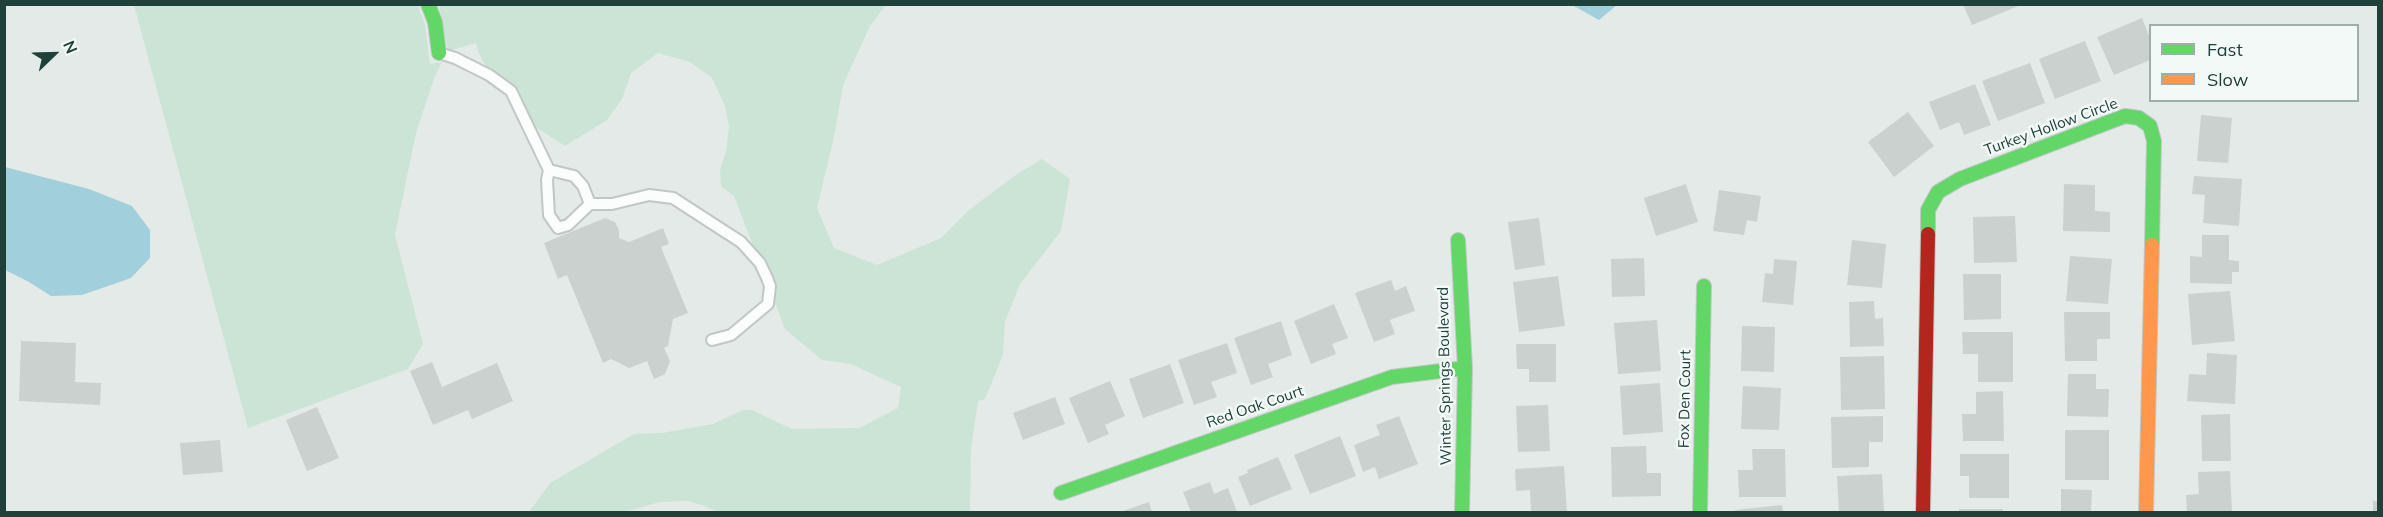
<!DOCTYPE html>
<style>
body{margin:0}
#map{position:relative;width:2383px;height:517px;overflow:hidden;background:#e4eae8;font-family:Mulish,sans-serif}
canvas{display:block}
.frame{position:absolute;inset:0;border:6px solid #20403a;pointer-events:none}
.legend{position:absolute;left:2149px;top:24px;width:210px;height:78px;box-sizing:border-box;background:#f2f9f6;border:2px solid #9eafab;margin:0;padding:8px 10px;list-style:none;font-size:18px;color:#20403a}
.legend li{display:flex;align-items:center;gap:12px;height:30px}
.legend b{width:30px;border:2px solid #9eafab}
.north{position:absolute;left:24px;top:24px;width:60px;height:60px;-webkit-text-stroke:4px #f2f9f6;paint-order:stroke;rotate:67deg;font-size:16px;font-weight:700;line-height:24px;text-align:center;color:#20403a}
.north::after{content:'';display:block;margin:auto;width:21px;height:27px;background:#20403a;clip-path:polygon(50% 0,100% 100%,50% 72%,0 100%)}
</style>
<div id="map">
<canvas width="2383" height="517"></canvas>
<div class="frame"></div>
<ul class="legend">
<li><b style="height:8px;background:#63d668"></b>Fast</li>
<li><b style="height:8px;background:#ff974d"></b>Slow</li>
</ul>
<div class="north">N</div>
</div>
<script>
const ctx = document.querySelector('canvas').getContext('2d');
ctx.lineJoin = 'round';
function paint(path, color) {
  ctx.fillStyle = color;
  ctx.fill(path, 'evenodd');
}
function poly(rows) {
  const path = new Path2D();
  for (const r of rows) {
    path.moveTo(r[0], r[1]);
    for (let i = 2; i < r.length; i += 2) path.lineTo(r[i], r[i + 1]);
  }
  return path;
}
function strokePath(path, color, width, dash) {
  ctx.strokeStyle = color;
  ctx.lineWidth = width;
  ctx.lineCap = dash ? 'butt' : 'round';
  ctx.setLineDash(dash || []);
  ctx.stroke(path);
}
function label(font, color, halo, rows, align = 'center') {
  ctx.font = font + ' Mulish,sans-serif';
  ctx.lineWidth = 5;
  ctx.setLineDash([]);
  ctx.textBaseline = 'middle';
  ctx.strokeStyle = halo;
  ctx.fillStyle = color;
  for (const [text, x, y, turn = 0] of rows) {
    ctx.save();
    ctx.translate(x, y);
    ctx.rotate((+turn || 0) * Math.PI / 180);
    ctx.textAlign = isNaN(turn) ? turn : align;
    if (halo) ctx.strokeText(text, 0, 0);
    ctx.fillText(text, 0, 0);
    ctx.restore();
  }
}
paint(poly([
 [134,5,418,5,425,25,430,64,442,62,435,76,416,133,395,235,423,344,408,369,248,428],
 [439,5,886,5,870,26,843,85,834,137,817,208,834,248,877,265,941,238,969,210,1017,174,1042,159,1070,179,1061,231,1020,284,1005,322,1003,355,985,399,978,401,971,448,970,512,719,512,705,506,688,501,660,502,624,512,529,512,550,483,634,434,662,433,713,424,743,410,752,410,792,429,859,428,898,408,901,387,851,364,822,360,785,329,734,196,721,186,720,169,726,152,729,127,725,106,712,78,690,62,658,53,631,73,622,99,607,120,565,146,534,126,490,74,478,52,476,43,448,51]
]), '#cce4d5');
paint(poly([
 [1572,5,1617,5,1599,20],
 [5,167,89,189,132,206,150,230,150,258,131,278,82,295,51,296,29,282,5,270]
]), '#a1cfdc');
paint(poly([
 [1963,4,2021,4,2021,5,1972,25],
 [2142,18,2150,38,2150,60,2114,75,2097,37],
 [2085,41,2101,81,2055,99,2039,59],
 [2030,63,2045,103,1998,121,1982,81],
 [1975,84,1991,125,1964,135,1959,122,1940,130,1929,102],
 [1908,112,1934,146,1894,177,1868,142],
 [2201,115,2232,118,2228,163,2197,161],
 [2194,176,2242,179,2239,226,2203,223,2205,195,2192,194],
 [1686,184,1698,222,1656,236,1644,198],
 [2064,184,2095,185,2095,211,2110,212,2110,232,2063,231],
 [1719,190,1761,196,1757,222,1747,220,1744,235,1713,231],
 [2015,216,2017,262,1974,263,1973,217],
 [605,218,615,222,619,230,619,238,629,242,663,228,669,244,661,247,688,313,673,319,668,346,664,348,670,361,665,374,654,379,647,361,629,368,611,359,603,363,567,275,558,279,544,243],
 [1539,218,1545,265,1515,270,1508,222],
 [2202,235,2229,235,2229,260,2239,261,2239,272,2232,272,2232,284,2190,283,2190,256,2202,257],
 [1852,240,1886,244,1882,288,1847,285],
 [2070,256,2112,259,2108,304,2066,301],
 [1644,258,1645,296,1612,297,1611,259],
 [1774,259,1797,261,1793,305,1762,302,1765,273,1773,274],
 [1963,274,2001,274,2001,319,1964,320],
 [1558,276,1565,326,1519,332,1513,282],
 [1391,280,1395,291,1406,286,1415,311,1390,320,1395,334,1374,342,1355,293],
 [2230,291,2235,341,2192,345,2188,294],
 [1874,301,1875,319,1883,318,1884,346,1850,347,1849,302],
 [1334,304,1348,338,1332,344,1336,354,1311,364,1294,321],
 [2064,312,2110,312,2110,339,2097,339,2097,361,2065,361],
 [1657,320,1661,371,1618,374,1614,323],
 [1281,321,1292,355,1268,364,1273,377,1251,385,1234,338],
 [1742,326,1775,327,1774,372,1741,371],
 [1962,332,2013,332,2013,382,1978,382,1978,354,1963,354],
 [21,341,76,343,75,382,101,383,100,405,19,401],
 [1227,343,1237,373,1211,382,1217,397,1194,405,1178,360],
 [1516,344,1556,344,1556,382,1529,382,1529,369,1517,369],
 [2207,353,2237,355,2235,404,2187,401,2189,374,2206,375],
 [1884,356,1885,409,1841,410,1840,357],
 [432,362,442,387,497,363,513,401,472,419,468,410,433,425,410,371],
 [1170,364,1184,403,1143,418,1129,379],
 [2068,374,2096,374,2096,389,2109,389,2108,417,2067,416],
 [1110,381,1125,416,1105,425,1109,434,1088,443,1069,398],
 [1660,383,1663,432,1623,435,1620,386],
 [1743,386,1781,388,1779,430,1741,429],
 [2003,391,2004,441,1963,441,1962,414,1976,414,1976,392],
 [1055,397,1065,424,1023,440,1013,413],
 [1548,405,1550,451,1518,452,1516,406],
 [317,407,339,458,307,471,286,420],
 [2230,414,2231,461,2202,461,2201,415],
 [1399,416,1418,464,1379,479,1375,467,1363,472,1354,445,1380,435,1376,425],
 [1883,416,1883,442,1869,442,1869,467,1832,468,1831,417],
 [2065,430,2109,430,2109,480,2065,480],
 [1340,436,1356,476,1310,494,1294,455],
 [220,440,223,472,183,475,180,443],
 [1646,446,1647,473,1661,473,1661,496,1612,497,1611,447],
 [1752,449,1785,449,1786,497,1739,497,1738,470,1753,470],
 [1960,454,2009,454,2009,498,1969,498,1969,476,1960,476],
 [1278,457,1292,489,1250,506,1238,477,1248,473,1247,470],
 [1564,466,1567,512,1531,512,1530,490,1516,491,1515,469],
 [2230,471,2232,512,2187,512,2186,495,2199,494,2198,472],
 [1882,474,1884,512,1839,512,1837,476],
 [1210,482,1214,494,1228,488,1237,512,1191,512,1183,492],
 [2061,489,2092,490,2091,512,2061,512],
 [2373,501,2378,501,2378,512,2373,512],
 [1149,502,1152,512,1120,512],
 [1782,505,1783,512,1736,512,1735,510],
 [1959,509,2003,509,2003,512,1959,512]
]), '#cbd1cf');
const lane = poly([
 [439,53,455,58,489,75,511,91,549,170,547,180,549,215,558,228,568,225,590,204,612,204,649,195,673,198,741,242,760,263,767,278,770,286,768,304,731,335,712,340],
 [549,170,574,176,583,186,590,204]
]);
const fast = poly([
 [428,4,435,22,439,53],
 [1928,234,1928,210,1938,192,1960,179,2125,116,2139,118,2150,126,2154,141,2152,245],
 [1458,240,1465,368,1462,512],
 [1061,493,1392,377,1465,368],
 [1700,512,1704,286]
]);
const slow = poly([
 [2146,512,2152,245]
]);
const jam = poly([
 [1923,512,1928,234]
]);
strokePath(lane, '#c1c7c5', 14);
strokePath(fast, '#c0c8c5', 16);
strokePath(slow, '#c0c8c5', 16);
strokePath(jam, '#c0c8c5', 16);
strokePath(lane, '#fbfcfc', 10);
strokePath(fast, '#63d668', 14);
strokePath(slow, '#ff974d', 14);
strokePath(jam, '#b3261e', 14);
label('15px', '#20403a', '#f2f9f6', [
 ["Turkey Hollow Circle",2051,127,-20],
 ["Winter Springs Boulevard",1445,376,-91],
 ["Fox Den Court",1685,399,-89],
 ["Red Oak Court",1255,407,-19]
]);
</script>
